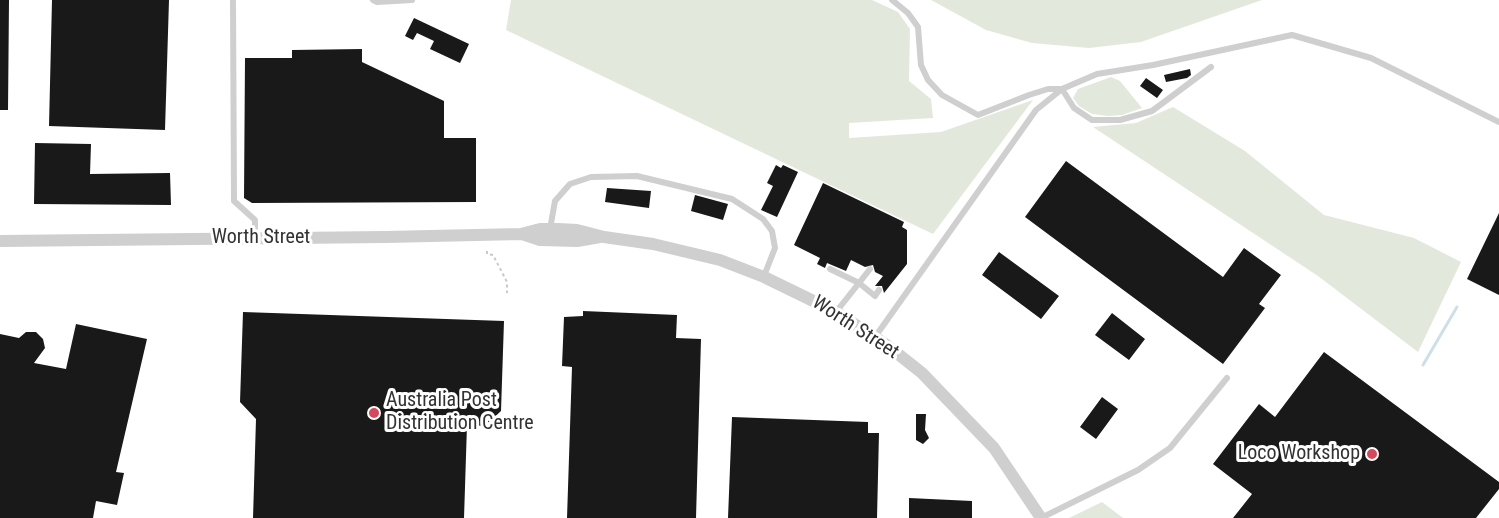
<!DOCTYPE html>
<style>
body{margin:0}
canvas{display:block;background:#fff}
</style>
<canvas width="1499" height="518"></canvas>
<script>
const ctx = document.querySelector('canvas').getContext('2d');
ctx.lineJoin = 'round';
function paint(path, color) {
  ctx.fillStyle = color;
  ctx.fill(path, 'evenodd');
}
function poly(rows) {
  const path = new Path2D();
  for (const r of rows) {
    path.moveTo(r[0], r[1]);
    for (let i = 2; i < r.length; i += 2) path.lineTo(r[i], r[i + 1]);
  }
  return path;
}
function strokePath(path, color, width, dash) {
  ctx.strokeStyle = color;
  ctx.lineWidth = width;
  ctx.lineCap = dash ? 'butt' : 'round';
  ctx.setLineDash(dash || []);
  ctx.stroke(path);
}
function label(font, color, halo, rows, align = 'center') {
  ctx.font = font + ' "Roboto Condensed",sans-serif';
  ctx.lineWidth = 6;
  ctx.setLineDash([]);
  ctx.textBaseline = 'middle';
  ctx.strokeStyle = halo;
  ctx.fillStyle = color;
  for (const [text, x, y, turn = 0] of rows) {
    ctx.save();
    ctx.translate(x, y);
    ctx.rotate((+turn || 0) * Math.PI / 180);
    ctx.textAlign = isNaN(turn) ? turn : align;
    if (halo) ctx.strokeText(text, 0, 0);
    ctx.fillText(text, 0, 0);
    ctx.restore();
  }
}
paint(poly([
 [511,0,872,0,898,12,910,29,909,81,931,99,933,118,849,123,849,138,941,132,1033,100,933,234,506,30],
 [931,0,1262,0,1141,42,1089,48,1032,43,986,30],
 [1111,77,1120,81,1142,108,1122,115,1108,116,1092,114,1079,106,1073,98,1078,89],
 [1173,107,1245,151,1324,215,1414,238,1461,262,1418,352,1318,276,1093,127,1136,123],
 [1102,502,1123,518,1069,518]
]), '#e3e8dc');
strokePath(poly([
 [1423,365,1457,307]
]), '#cde0e8', 3);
paint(poly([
 [0,0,9,0,8,110,0,110],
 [52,0,169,0,165,130,49,126],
 [414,18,469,44,460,63,430,49,434,41,417,33,413,40,405,36],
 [362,49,362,62,444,101,444,138,476,138,476,202,252,203,244,198,245,58,292,58,292,50],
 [1190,69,1191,75,1187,78,1166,82,1164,75],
 [1146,78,1163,90,1157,98,1140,86],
 [35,143,91,144,90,174,170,173,171,205,34,204],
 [1066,161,1223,277,1244,248,1281,275,1259,304,1265,308,1223,364,1025,217],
 [776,165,781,168,783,165,798,172,777,217,761,210,773,186,767,183],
 [823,183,904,222,902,227,907,230,907,264,884,293,882,286,875,286,883,276,875,272,873,265,865,267,851,260,846,271,827,263,825,268,817,264,820,258,794,245],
 [607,188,651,191,649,208,605,202],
 [695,195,728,204,723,220,691,211],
 [1499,213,1499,295,1467,279],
 [999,252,1059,296,1041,319,982,275],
 [583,311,677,315,676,338,701,339,696,518,567,518,572,367,562,366,564,317,583,316],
 [243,312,504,321,501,411,485,426,467,425,464,518,253,518,256,419,240,402],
 [1112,313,1145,339,1129,360,1095,335],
 [76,324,147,339,116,472,124,473,117,505,96,501,93,518,0,518,0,334,19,338,26,332,36,332,43,339,45,348,34,363,66,369],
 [1324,352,1499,482,1499,489,1476,518,1233,518,1252,494,1213,464,1259,404,1275,417],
 [1102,397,1118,409,1096,439,1080,427],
 [916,414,926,414,925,430,929,438,923,444,916,440],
 [732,417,868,422,868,433,879,433,877,518,728,518],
 [909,498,972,501,972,518,909,518]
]), '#191919');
strokePath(poly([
 [487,251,487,254,493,255,507,282,507,293]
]), '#c9c9c9', 2, [3, 3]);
strokePath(poly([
 [233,0,234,201,255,220,255,237],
 [373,0,377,2,412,0],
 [892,0,908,13,918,27,921,65,928,80,942,95,978,115,1029,95,1048,89,1062,89,1074,108,1092,120,1120,120,1152,111,1211,67],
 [550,229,555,201,570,184,591,177,637,176,732,199,763,219,772,231,775,248,764,276],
 [830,269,859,283,870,269],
 [836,312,859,283,875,296,879,290],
 [875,337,1036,110,1062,89,1097,74,1153,65,1292,35,1371,58,1499,122],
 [1041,518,1138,470,1170,448,1227,378]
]), '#cfcfcf', 6);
strokePath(poly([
 [522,234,540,240,577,241,600,237],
 [0,241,386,237,521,234,540,229,558,229,577,230,604,237,653,244,720,260,764,277,836,312,888,346,922,373,994,448,1041,518]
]), '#cfcfcf', 12);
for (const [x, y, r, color] of [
 [374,413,6,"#d4485e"],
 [1372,454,6,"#d4485e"]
]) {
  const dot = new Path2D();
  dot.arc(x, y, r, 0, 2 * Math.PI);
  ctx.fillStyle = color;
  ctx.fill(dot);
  strokePath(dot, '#fff', 2);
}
label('20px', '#323232', '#fff', [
 ["Worth Street",261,238],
 ["Worth Street",855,328,33]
]);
label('20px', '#323232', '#fff', [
 ["Australia Post",386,401],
 ["Distribution Centre",386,424],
 ["Loco Workshop",1360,454,"right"]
], 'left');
</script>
